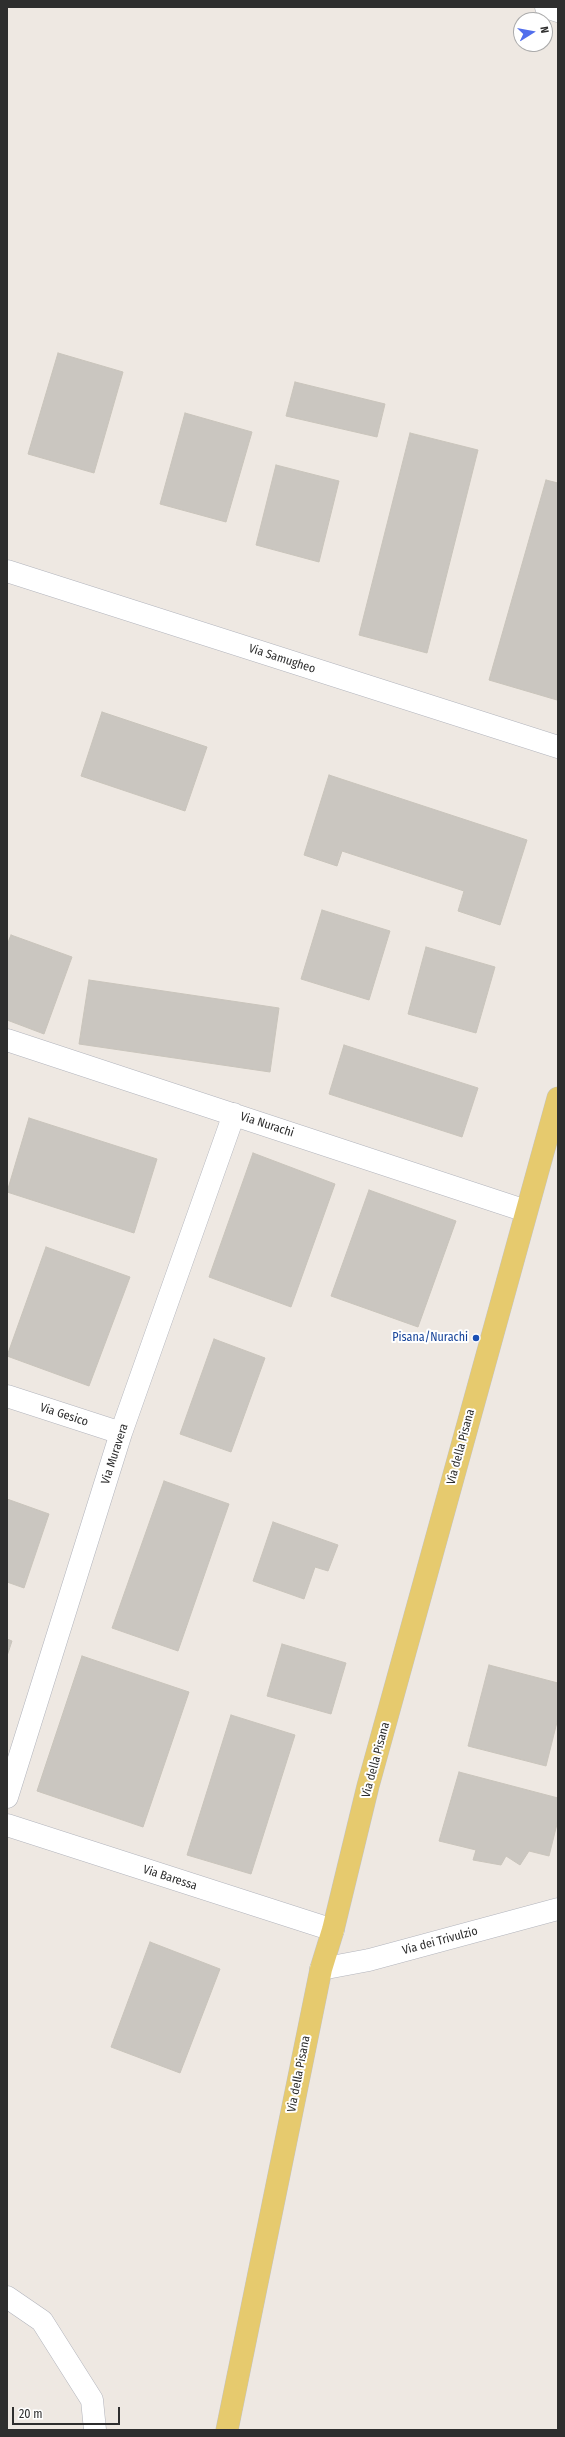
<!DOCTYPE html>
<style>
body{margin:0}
#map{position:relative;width:565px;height:2437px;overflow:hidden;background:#eee8e2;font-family:"Fira Sans Condensed",sans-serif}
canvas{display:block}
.frame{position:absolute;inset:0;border:8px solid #2e2e2e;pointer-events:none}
.north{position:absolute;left:513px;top:12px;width:40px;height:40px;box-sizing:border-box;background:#fff;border:1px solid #ababab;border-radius:50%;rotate:79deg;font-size:11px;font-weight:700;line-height:16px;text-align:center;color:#2e2e2e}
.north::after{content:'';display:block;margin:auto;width:14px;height:18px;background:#516eec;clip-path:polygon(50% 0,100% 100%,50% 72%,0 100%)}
.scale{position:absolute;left:12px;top:2407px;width:108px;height:18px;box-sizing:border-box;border:2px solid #2e2e2e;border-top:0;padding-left:5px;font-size:12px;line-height:14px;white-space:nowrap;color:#2e2e2e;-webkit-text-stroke:3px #fff;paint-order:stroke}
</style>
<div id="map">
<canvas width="565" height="2437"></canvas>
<div class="frame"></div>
<div class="north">N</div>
<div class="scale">20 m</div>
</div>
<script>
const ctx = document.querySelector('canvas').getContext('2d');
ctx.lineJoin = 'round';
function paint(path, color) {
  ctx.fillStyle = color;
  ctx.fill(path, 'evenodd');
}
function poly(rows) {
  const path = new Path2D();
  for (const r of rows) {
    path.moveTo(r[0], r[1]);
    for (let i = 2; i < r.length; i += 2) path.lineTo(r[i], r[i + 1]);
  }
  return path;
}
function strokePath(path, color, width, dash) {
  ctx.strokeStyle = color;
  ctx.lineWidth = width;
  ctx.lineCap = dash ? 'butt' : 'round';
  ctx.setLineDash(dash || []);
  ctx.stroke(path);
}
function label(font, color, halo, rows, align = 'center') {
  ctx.font = font + ' "Fira Sans Condensed",sans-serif';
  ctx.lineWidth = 4;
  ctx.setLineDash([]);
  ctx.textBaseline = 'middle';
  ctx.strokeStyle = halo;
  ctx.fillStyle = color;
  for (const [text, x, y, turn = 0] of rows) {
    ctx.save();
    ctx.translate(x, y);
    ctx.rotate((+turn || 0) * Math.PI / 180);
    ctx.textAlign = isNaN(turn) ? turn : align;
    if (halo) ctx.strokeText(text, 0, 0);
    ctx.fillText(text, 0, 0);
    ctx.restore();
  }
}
const building = poly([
 [58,353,123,372,94,473,28,454,58,353],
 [295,382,385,404,377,437,286,416,295,382],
 [185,413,252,432,226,522,160,504,185,413],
 [410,433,478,450,427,653,359,635,410,433],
 [276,465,339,481,319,562,256,545,276,465],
 [546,480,558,483,557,700,489,680,546,480],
 [102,712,207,747,185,811,81,776,102,712],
 [329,775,527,840,500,925,458,911,464,891,342,851,337,866,304,855,329,775],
 [322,910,390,931,369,1000,301,979,322,910],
 [11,935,72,957,44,1034,7,1020,7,945,11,935],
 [426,947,495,967,476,1033,408,1014,426,947],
 [89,980,279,1008,270,1072,79,1044,89,980],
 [344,1045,478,1088,462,1137,329,1094,344,1045],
 [29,1118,157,1159,134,1233,7,1192,29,1118],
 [253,1153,335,1184,291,1307,209,1277,253,1153],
 [369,1190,456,1221,418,1327,331,1296,369,1190],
 [46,1247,130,1277,89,1386,7,1356,46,1247],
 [214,1339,265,1358,231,1452,180,1434,214,1339],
 [164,1481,229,1504,178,1651,112,1628,164,1481],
 [7,1499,49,1514,24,1588,7,1582,7,1499],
 [273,1522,338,1545,328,1571,315,1567,304,1599,253,1581,273,1522],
 [7,1639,12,1641,7,1656,7,1639],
 [282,1644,346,1663,331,1714,267,1696,282,1644],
 [82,1656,189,1692,143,1827,37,1791,82,1656],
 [489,1665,558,1683,558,1718,546,1766,468,1746,489,1665],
 [231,1715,295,1735,251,1874,187,1855,231,1715],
 [459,1772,558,1798,558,1820,549,1856,529,1851,520,1865,506,1856,501,1865,473,1860,476,1850,439,1841,459,1772],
 [150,1942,220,1969,180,2073,111,2047,150,1942]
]);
paint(building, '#cac6c0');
strokePath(building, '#c9c4bb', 1);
const minor = poly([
 [546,7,558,11],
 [7,571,558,747],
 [7,1040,526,1211],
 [7,1396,121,1433],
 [7,1797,121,1433,234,1114],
 [7,1825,333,1930],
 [321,1969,369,1960,558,1909],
 [7,2297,42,2321,92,2400,95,2430]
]);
const major = poly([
 [227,2430,321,1969,333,1930,368,1786,558,1098]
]);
strokePath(minor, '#b2b4bc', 23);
strokePath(major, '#c4c4c4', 23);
strokePath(minor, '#fff', 22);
strokePath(major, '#e6ca6e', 22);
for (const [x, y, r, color] of [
 [476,1338,4,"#1a4fb4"]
]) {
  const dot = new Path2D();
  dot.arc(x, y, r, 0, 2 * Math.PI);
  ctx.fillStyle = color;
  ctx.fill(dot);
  strokePath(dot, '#fff', 1.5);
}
label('12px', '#2e2e2e', '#fff', [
 ["Via Samugheo",282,659,18],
 ["Via Nurachi",267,1125,18],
 ["Via Gesico",64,1415,18],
 ["Via della Pisana",461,1447,-75],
 ["Via Muravera",115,1454,-72],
 ["Via della Pisana",376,1760,-75],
 ["Via Baressa",170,1878,18],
 ["Via dei Trivulzio",440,1941,-15],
 ["Via della Pisana",299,2074,-79]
]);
label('12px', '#164399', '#fff', [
 ["Pisana/Nurachi",468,1338]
], 'right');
</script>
